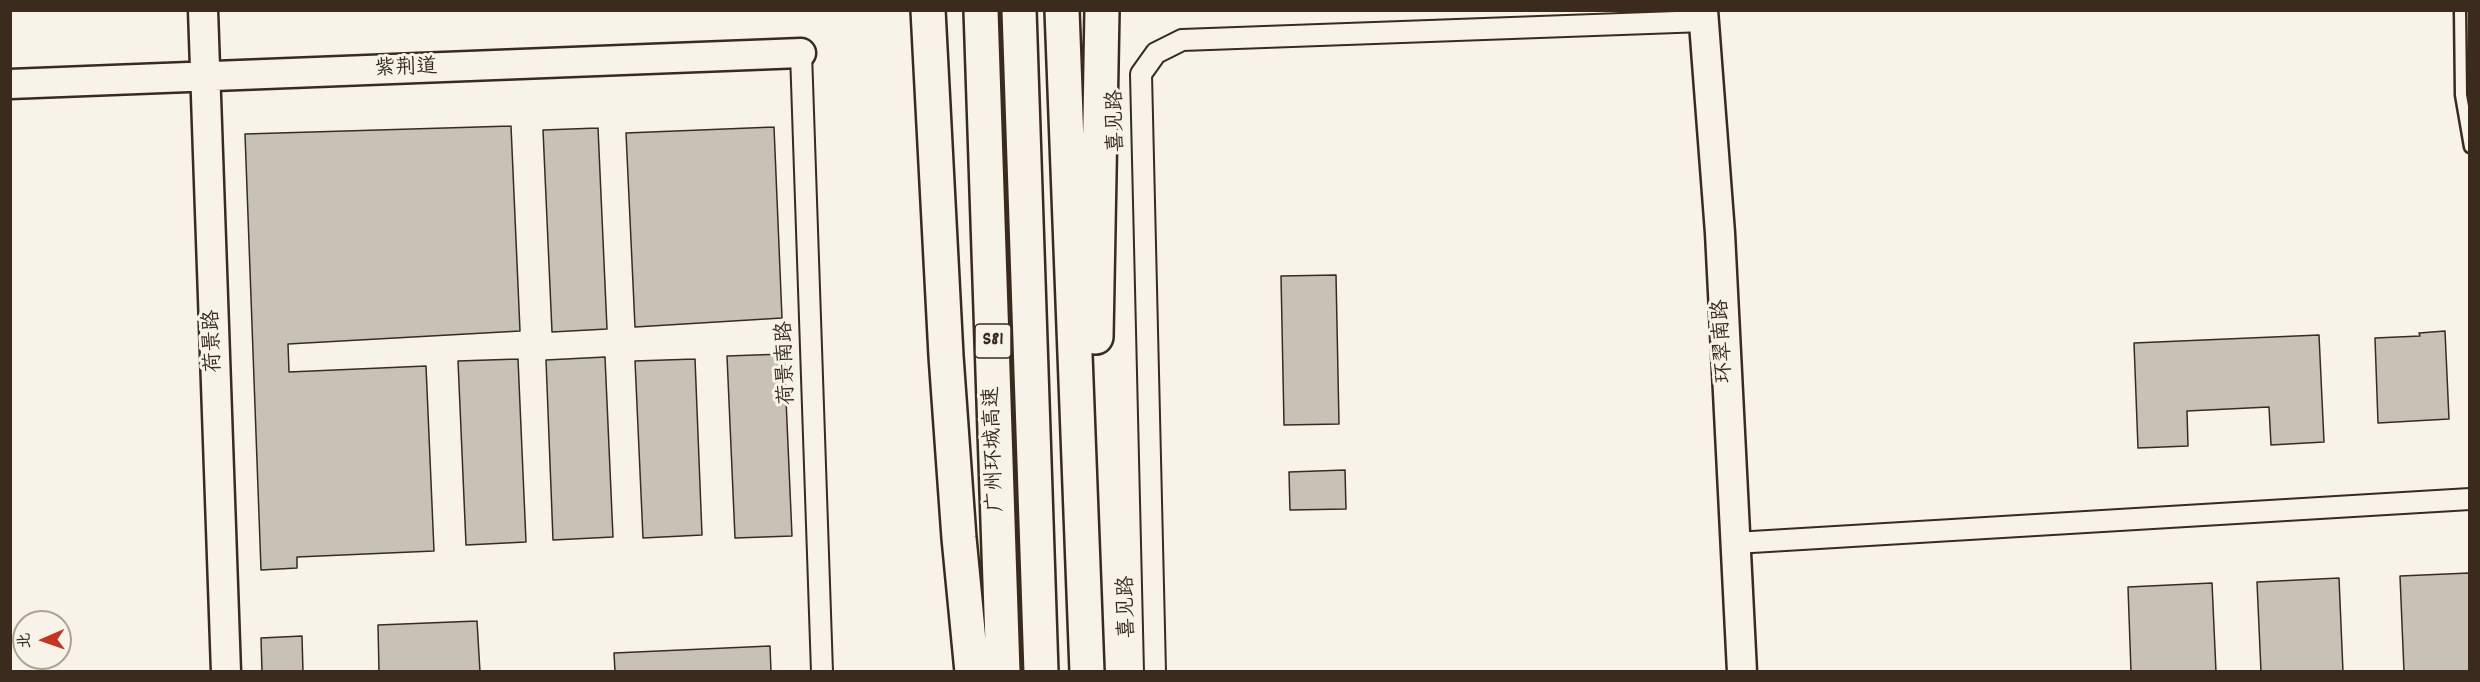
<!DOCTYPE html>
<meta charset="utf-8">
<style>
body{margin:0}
#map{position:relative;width:2480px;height:682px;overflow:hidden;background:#f7f3e8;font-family:Dekko,"LXGW WenKai TC",sans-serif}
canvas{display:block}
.frame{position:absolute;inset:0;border:12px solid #3b2a1e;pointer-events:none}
.north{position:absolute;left:12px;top:610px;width:60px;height:60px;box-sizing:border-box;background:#f7f3e8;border:2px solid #aca397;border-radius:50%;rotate:268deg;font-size:16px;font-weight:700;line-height:24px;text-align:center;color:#3b2a1e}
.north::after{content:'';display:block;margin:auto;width:21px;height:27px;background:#c8321e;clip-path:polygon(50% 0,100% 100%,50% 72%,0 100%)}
</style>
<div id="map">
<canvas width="2480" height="682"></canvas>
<div class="frame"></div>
<div class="north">北</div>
</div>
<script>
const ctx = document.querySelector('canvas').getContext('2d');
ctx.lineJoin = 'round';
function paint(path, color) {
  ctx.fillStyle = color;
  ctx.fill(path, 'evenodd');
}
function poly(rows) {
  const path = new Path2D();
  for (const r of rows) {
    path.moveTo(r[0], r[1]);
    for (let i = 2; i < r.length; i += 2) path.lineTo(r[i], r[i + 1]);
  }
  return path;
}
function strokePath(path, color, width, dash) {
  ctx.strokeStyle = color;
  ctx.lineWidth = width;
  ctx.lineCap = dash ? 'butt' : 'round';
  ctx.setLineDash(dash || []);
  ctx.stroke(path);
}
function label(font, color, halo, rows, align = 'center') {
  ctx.font = font + ' Dekko,"LXGW WenKai TC",sans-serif';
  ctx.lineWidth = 6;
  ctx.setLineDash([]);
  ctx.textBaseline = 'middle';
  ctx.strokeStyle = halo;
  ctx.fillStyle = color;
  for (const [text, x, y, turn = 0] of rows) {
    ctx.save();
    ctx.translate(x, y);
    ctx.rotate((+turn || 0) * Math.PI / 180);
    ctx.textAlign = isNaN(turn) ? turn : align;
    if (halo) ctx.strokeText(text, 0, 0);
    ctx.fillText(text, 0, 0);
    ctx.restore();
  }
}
const building = poly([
 [511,126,520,331,288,344,289,372,426,366,434,551,297,557,297,568,261,570,245,134,511,126],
 [774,127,782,318,635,327,626,133,774,127],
 [598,128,607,329,552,332,543,130,598,128],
 [1336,275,1339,424,1284,425,1281,276,1336,275],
 [2445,331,2449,419,2378,423,2375,338,2420,336,2419,333,2445,331],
 [2319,335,2324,442,2271,445,2269,407,2187,411,2188,446,2138,448,2134,343,2319,335],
 [784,354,792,536,735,538,727,356,784,354],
 [605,357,613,537,553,540,546,360,605,357],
 [518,359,526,542,466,545,458,361,518,359],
 [695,359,702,535,643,538,635,361,695,359],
 [1345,470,1346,509,1290,510,1289,472,1345,470],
 [2469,573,2469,672,2404,672,2400,576,2469,573],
 [2339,578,2343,672,2261,672,2257,582,2339,578],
 [2212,583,2216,672,2131,672,2128,587,2212,583],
 [477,621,480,672,379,672,378,625,477,621],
 [302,636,303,672,262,672,261,638,302,636],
 [770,646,771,672,615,672,614,653,770,646]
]);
paint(building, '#c8c1b6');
strokePath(building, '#3b2a1e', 1.5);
const lane = poly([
 [2460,10,2461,95,2470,147]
]);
const street = poly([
 [801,53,822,672],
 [1735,543,2470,499],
 [1155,672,1141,74,1156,53,1182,40,1704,21]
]);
const secondary = poly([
 [203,10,226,672],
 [1703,10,1720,233,1742,672],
 [10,84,801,53]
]);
const highway = poly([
 [928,10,946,356,959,538,972,672],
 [981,10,1003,672],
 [1019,10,1041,672],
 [1062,10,1087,672],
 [1096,337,1102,10]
]);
strokePath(lane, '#3b2a1e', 15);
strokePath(street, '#3b2a1e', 24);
strokePath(secondary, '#3b2a1e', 33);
strokePath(highway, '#3b2a1e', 38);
strokePath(lane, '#f7f3e8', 10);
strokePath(street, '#f7f3e8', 20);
strokePath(secondary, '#f7f3e8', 28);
strokePath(highway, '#f7f3e8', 33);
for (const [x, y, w] of [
 [993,341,36]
]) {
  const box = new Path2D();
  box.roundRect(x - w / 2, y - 17, w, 34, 4.5);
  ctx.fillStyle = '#f7f3e8';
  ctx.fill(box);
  strokePath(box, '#3b2a1e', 1.5);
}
label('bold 20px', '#3b2a1e', null, [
 ["S81",993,341]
]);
label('21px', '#3b2a1e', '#f7f3e8', [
 ["紫荆道",406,70,-2],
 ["喜见路",1118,121,-91],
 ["荷景路",215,341,-92],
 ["环翠南路",1725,341,-93],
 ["荷景南路",788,363,-92],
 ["广州环城高速",996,449,-92],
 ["喜见路",1129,607,-91]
]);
</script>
